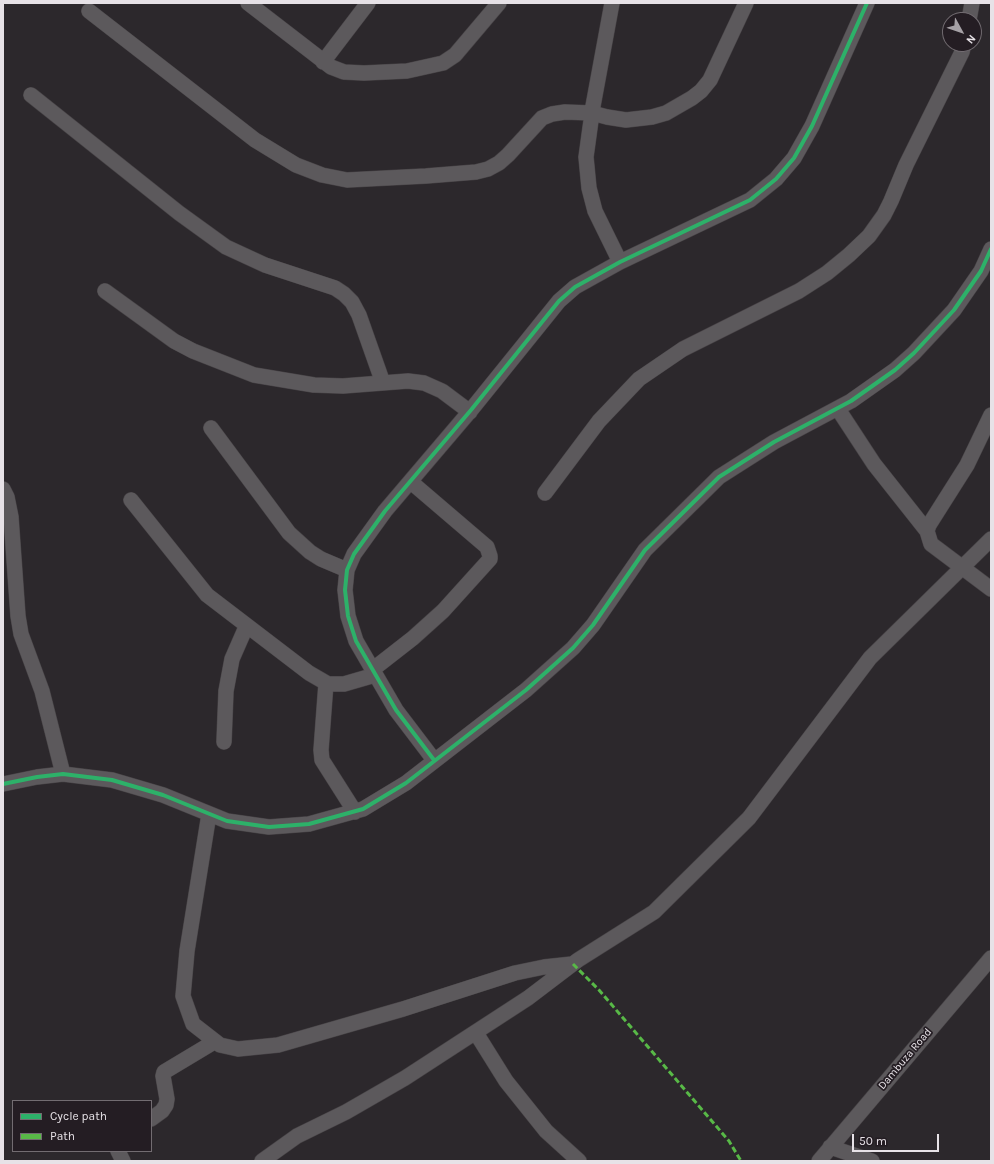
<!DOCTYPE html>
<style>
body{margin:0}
#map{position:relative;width:994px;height:1164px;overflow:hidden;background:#2c282c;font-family:Karla,sans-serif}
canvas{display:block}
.frame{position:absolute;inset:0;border:4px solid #e7e2e7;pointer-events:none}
.legend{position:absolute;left:12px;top:1100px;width:140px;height:52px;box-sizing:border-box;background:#241d23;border:1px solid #726c71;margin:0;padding:5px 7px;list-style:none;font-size:12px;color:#e7e2e7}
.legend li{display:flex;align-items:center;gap:8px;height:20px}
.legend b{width:20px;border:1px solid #726c71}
.north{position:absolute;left:942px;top:12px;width:40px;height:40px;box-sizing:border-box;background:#241d23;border:1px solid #726c71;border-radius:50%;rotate:130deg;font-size:11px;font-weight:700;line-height:16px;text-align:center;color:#e7e2e7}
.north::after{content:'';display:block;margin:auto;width:14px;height:18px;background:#a6a1a6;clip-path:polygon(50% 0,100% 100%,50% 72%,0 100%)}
.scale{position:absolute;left:852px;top:1134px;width:87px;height:18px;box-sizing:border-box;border:2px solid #e7e2e7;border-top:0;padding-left:5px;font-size:12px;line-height:14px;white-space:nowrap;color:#e7e2e7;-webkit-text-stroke:3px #241d23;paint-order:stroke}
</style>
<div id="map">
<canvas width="994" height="1164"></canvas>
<div class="frame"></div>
<ul class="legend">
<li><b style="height:5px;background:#2db169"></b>Cycle path</li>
<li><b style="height:5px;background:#58b947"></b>Path</li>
</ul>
<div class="north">N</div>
<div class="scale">50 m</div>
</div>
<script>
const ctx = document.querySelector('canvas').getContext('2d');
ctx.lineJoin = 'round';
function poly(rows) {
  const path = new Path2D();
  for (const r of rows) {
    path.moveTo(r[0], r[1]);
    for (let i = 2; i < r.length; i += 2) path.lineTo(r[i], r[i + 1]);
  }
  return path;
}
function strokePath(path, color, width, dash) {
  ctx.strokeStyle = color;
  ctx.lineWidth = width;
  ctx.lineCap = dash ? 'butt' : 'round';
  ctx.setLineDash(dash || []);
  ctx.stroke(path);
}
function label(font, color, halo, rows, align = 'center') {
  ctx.font = font + ' Karla,sans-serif';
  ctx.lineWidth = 3.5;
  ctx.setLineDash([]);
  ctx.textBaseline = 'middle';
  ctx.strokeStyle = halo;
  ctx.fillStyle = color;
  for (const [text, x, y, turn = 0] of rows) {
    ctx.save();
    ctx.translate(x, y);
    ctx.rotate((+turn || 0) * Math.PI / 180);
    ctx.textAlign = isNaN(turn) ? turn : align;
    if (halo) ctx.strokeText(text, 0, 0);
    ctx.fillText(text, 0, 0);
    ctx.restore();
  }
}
const minor = poly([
 [248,3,331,67,344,72,364,73,407,71,443,63,455,55,499,3],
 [612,3,593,106,586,157,589,188,595,211,620,262],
 [89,11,255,140,296,165,322,175,347,180,426,176,476,172,488,169,499,163,508,155,542,118,552,114,565,112,592,113,607,117,626,120,652,117,666,113,692,98,701,91,710,80,746,3],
 [969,20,972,3],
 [323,62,368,3],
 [31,95,179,213,226,247,265,265,335,288,344,294,352,302,359,315,383,383],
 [105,291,174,341,193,351,254,375,314,385,343,386,408,381,424,383,442,391,470,412],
 [838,409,874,464,927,531],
 [991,415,967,465,929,525,927,531,931,544,991,589],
 [211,428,289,533,310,552,321,559,347,570],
 [3,489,7,497,11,517,18,616,21,634,42,691,63,774],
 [545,493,599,421,639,379,683,349,799,291,827,273,849,255,869,236,884,215,891,201,906,165,962,52,964,44],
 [131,500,207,595,309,673,328,684,344,684,375,675],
 [372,670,413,638,443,611,490,559,490,556,487,547,411,482],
 [326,683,321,750,322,760,355,812],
 [224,742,226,691,232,659,246,627],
 [434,760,396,710,356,641,348,616,345,590,347,570,354,554,385,511,471,410,559,301,575,287,620,262,750,200,776,179,794,158,812,126,867,3],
 [3,784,37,777,63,774,112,780,163,795,227,821,269,827,309,824,363,809,406,783,526,690,573,648,593,625,645,550,719,477,774,442,851,401,895,370,914,353,954,310,981,271,991,249],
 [209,814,187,951,183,996,193,1024,220,1045,238,1049,278,1045,403,1009,515,973,544,967,572,964],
 [476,1033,506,1081,546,1131,579,1161],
 [151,1119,162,1111,166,1105,167,1099,163,1076,164,1072,214,1042],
 [830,1147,872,1161],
 [118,1151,123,1161],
 [262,1161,297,1136,346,1112,405,1078,528,998,578,960,654,912,749,818,870,658,991,539],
 [819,1161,991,958]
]);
strokePath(minor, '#474346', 16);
strokePath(minor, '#5c595c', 15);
strokePath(poly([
 [573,964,599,990,729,1141,741,1161]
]), '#58b947', 3, [6, 3]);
strokePath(poly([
 [434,760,396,710,356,641,348,616,345,590,347,570,354,554,385,511,471,410,559,301,575,287,620,262,750,200,776,179,794,158,812,126,867,3],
 [3,784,37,777,63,774,112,780,163,795,227,821,269,827,309,824,363,809,406,783,526,690,573,648,593,625,645,550,719,477,774,442,851,401,895,370,914,353,954,310,981,271,991,249]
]), '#2db169', 4);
label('11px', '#e7e2e7', '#241d23', [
 ["Dambuza Road",905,1059,-50]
]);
</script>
